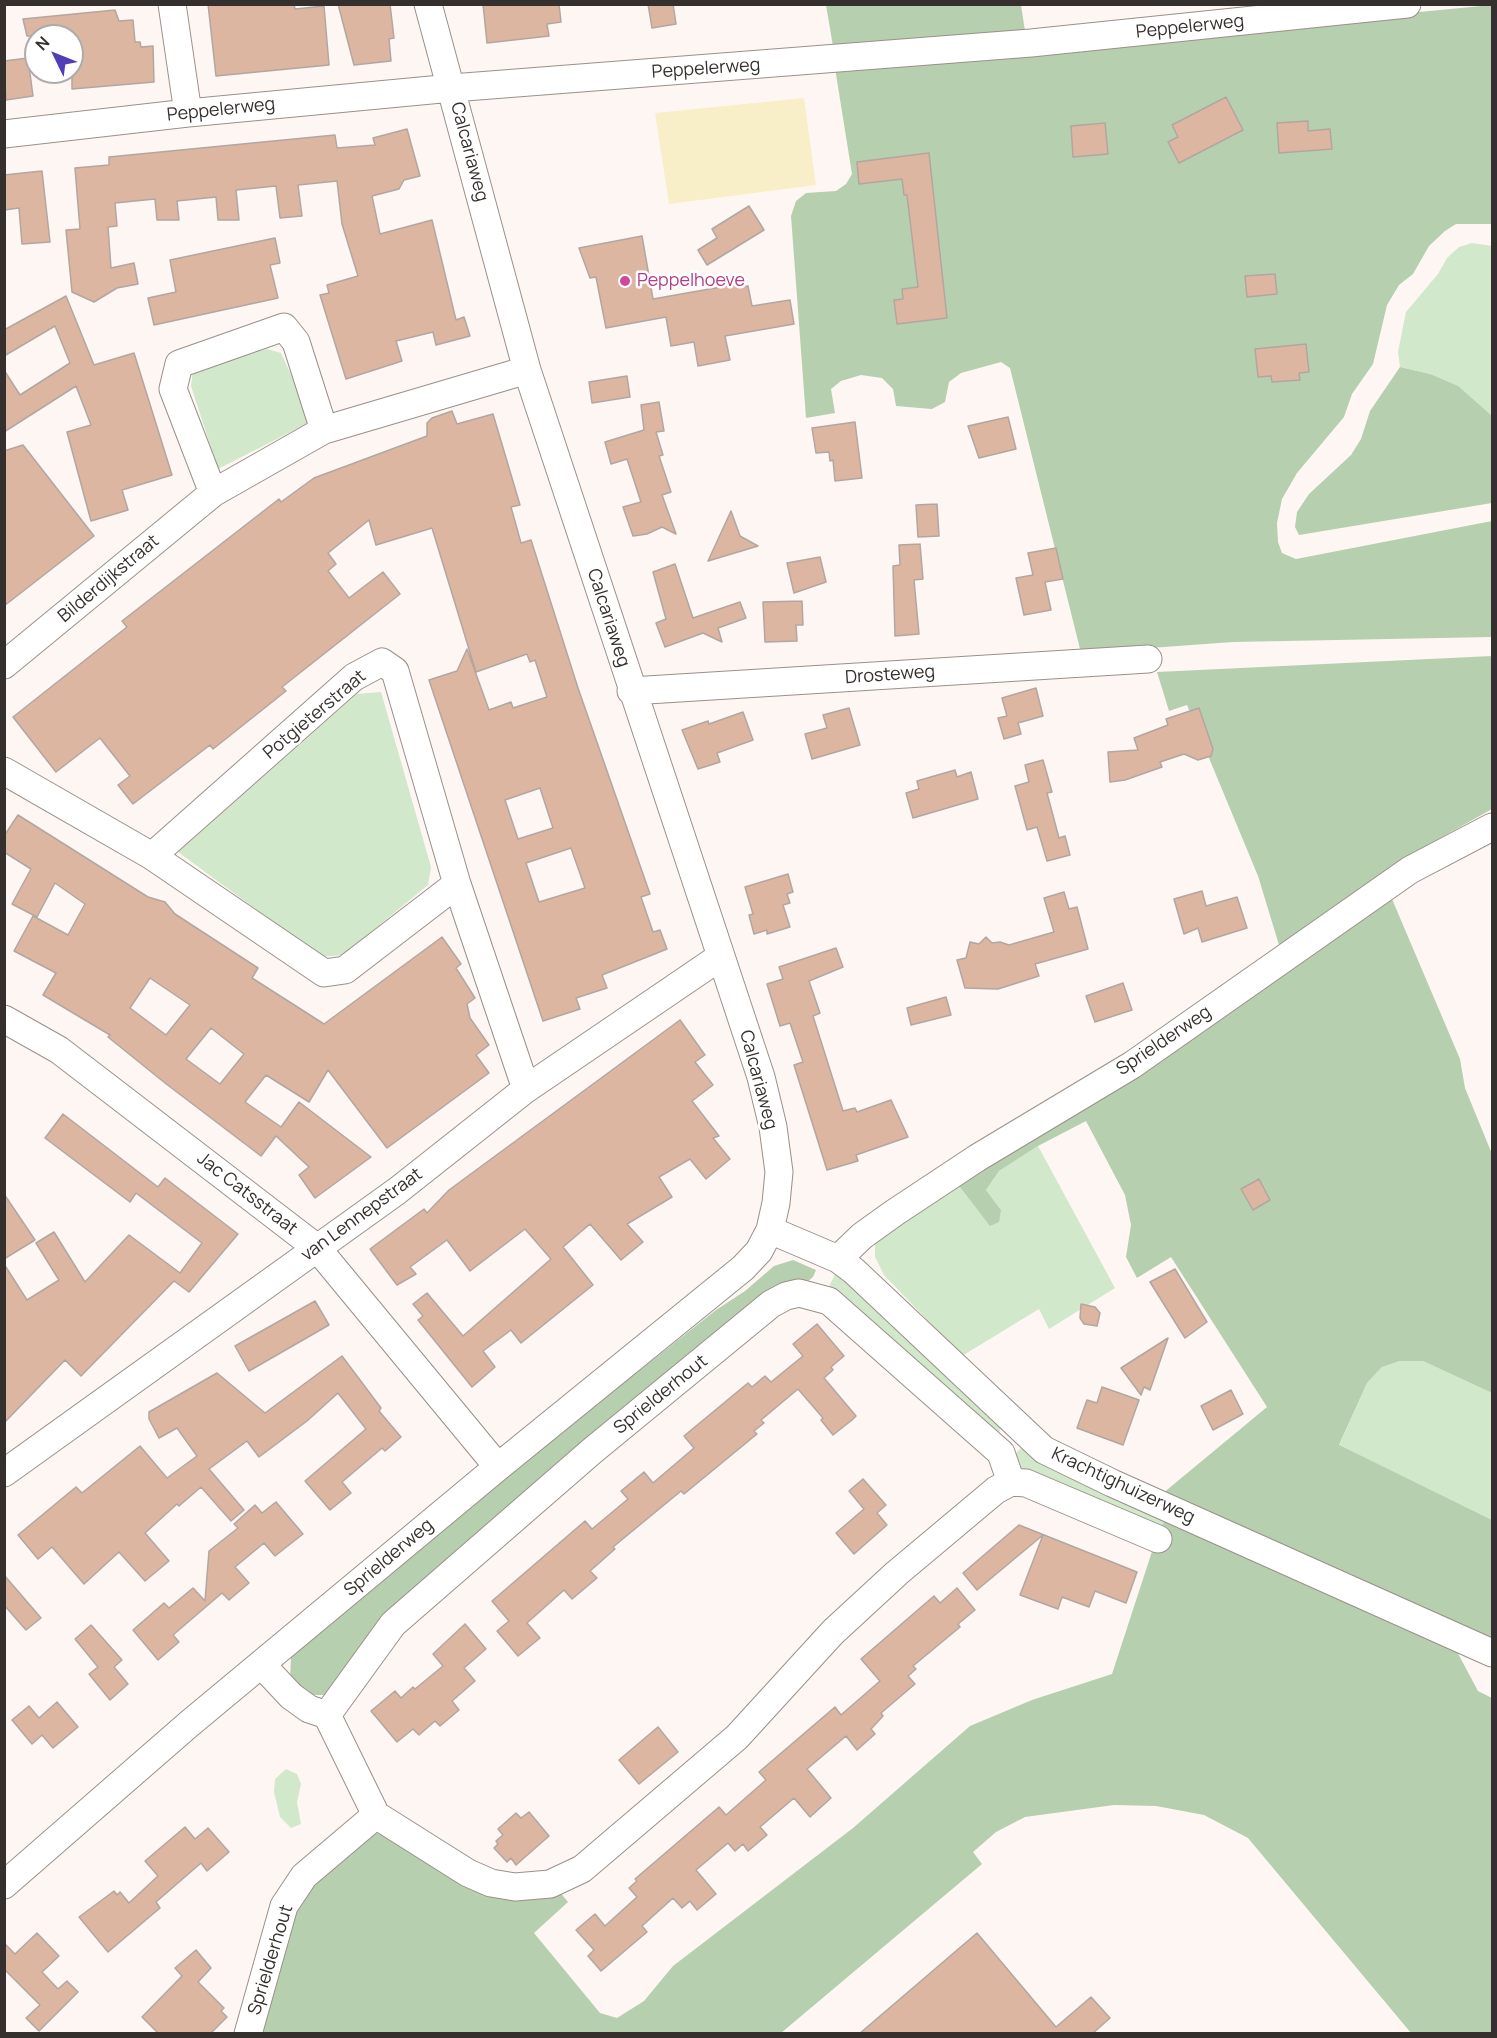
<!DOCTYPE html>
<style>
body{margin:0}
#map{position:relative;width:1497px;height:2038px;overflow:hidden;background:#fef6f3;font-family:Manrope,sans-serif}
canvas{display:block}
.frame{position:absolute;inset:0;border:6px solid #35302e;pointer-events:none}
.north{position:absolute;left:24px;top:24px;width:60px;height:60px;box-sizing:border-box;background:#fff;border:2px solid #aeacab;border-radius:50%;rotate:313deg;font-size:16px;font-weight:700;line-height:24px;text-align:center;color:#35302e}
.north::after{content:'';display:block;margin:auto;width:21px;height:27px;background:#503eb6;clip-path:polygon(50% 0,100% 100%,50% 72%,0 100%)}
</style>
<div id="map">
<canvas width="1497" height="2038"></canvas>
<div class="frame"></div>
<div class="north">N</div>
</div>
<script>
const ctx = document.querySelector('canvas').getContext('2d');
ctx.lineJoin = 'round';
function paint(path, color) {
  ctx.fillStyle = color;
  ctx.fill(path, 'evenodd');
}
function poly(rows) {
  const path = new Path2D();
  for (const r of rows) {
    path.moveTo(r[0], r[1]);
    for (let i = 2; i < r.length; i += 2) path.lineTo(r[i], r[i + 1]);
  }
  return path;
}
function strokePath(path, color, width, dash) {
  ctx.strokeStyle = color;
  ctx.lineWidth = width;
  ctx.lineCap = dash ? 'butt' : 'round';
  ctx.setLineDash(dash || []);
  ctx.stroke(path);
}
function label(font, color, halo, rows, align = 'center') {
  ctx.font = font + ' Manrope,sans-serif';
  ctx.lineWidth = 5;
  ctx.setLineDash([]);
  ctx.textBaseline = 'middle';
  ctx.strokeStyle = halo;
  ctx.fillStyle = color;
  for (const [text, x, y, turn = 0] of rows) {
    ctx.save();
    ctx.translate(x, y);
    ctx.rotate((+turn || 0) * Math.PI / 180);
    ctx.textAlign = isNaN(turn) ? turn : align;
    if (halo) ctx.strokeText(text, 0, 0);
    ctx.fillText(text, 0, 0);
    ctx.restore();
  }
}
paint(poly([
 [1472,243,1492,246,1492,416,1430,374,1400,367,1398,352,1406,312,1438,274,1447,258,1459,247],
 [267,349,281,353,312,421,218,469,191,386,193,370],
 [381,692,431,867,428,885,343,955,321,957,178,852,357,694],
 [1038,1146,1115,1288,1049,1329,1039,1309,962,1356,884,1275,875,1257,875,1242,954,1179,1001,1210,986,1190,999,1171],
 [836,1272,991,1417,1001,1428,995,1441,828,1289],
 [1400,1361,1423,1361,1492,1393,1492,1520,1339,1446,1367,1383,1382,1367],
 [1021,1448,1050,1469,1166,1519,1159,1530,1037,1478,1021,1467,1016,1453],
 [286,1769,297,1774,301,1784,297,1802,301,1824,291,1828,280,1817,274,1792,275,1779]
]), '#d1e8ca');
paint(poly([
 [826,5,1021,5,1025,31,834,52],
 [1492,5,1492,224,1456,224,1445,231,1429,246,1413,274,1399,285,1387,305,1373,364,1352,394,1344,417,1297,473,1282,499,1277,523,1278,542,1282,553,1296,559,1492,521,1492,637,1233,642,1081,653,1010,368,1001,362,961,373,949,382,945,402,932,409,896,406,893,389,882,378,861,375,841,381,831,389,835,413,806,418,791,216,796,201,806,193,836,191,846,184,852,174,835,68],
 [1400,367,1430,374,1458,386,1492,416,1492,503,1299,535,1295,527,1297,512,1309,494,1351,455,1361,439,1370,411],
 [1492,656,1492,809,1419,850,1279,945,1258,876,1187,705,1169,711,1157,672],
 [1389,892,1460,1059,1465,1088,1492,1154,1492,1393,1423,1361,1400,1361,1382,1367,1367,1383,1339,1445,1492,1520,1492,1638,1162,1494,1267,1407,1171,1257,1137,1278,1126,1257,1131,1225,1125,1195,1086,1121,1038,1146,999,1171,986,1190,1001,1210,999,1222,990,1226,954,1179],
 [793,1260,816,1270,813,1277,325,1695,308,1695,290,1680,291,1657,631,1370,635,1374,716,1310,745,1291,774,1266],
 [1166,1519,1455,1648,1478,1691,1492,1698,1492,2033,1411,2033,1248,1838,1204,1815,1156,1806,1114,1805,1025,1817,996,1832,973,1852,982,1864,781,2033,257,2034,298,1900,336,1857,374,1833,388,1834,558,1890,568,1902,534,1933,600,2013,617,2018,644,2001,673,1966,853,1828,970,1726,1032,1700,1112,1674,1159,1530]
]), '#b6cfae');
paint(poly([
 [804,98,816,185,669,204,655,113]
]), '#f8efc9');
const building = poly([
 [208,4,294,4,295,9,324,6,329,65,216,76,208,4],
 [338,4,390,4,394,38,389,39,391,61,354,65,338,4],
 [483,4,559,4,561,22,547,24,549,36,487,43,483,4],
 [648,4,673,4,676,24,652,28,648,4],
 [115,10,119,21,133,20,135,42,140,42,141,47,153,46,154,82,72,89,72,36,27,36,23,19,115,10],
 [28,58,33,96,6,100,4,61,28,58],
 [1226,97,1243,130,1179,163,1168,142,1178,137,1172,125,1226,97],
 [1308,121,1308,131,1330,129,1332,149,1279,153,1277,123,1308,121],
 [1105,123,1108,154,1073,157,1071,126,1105,123],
 [407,129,420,176,404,180,399,189,372,196,380,234,432,220,456,320,464,317,470,336,436,345,433,332,396,341,402,361,346,379,320,295,329,293,327,285,358,276,342,224,337,181,298,185,302,216,280,218,276,186,236,190,239,220,218,220,216,197,177,201,179,220,157,220,155,199,115,203,117,226,108,227,111,268,134,263,138,284,117,288,94,302,72,292,66,230,80,229,75,168,109,165,109,157,335,135,337,148,375,145,373,138,407,129],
 [929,153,947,318,897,324,894,300,903,299,902,289,918,287,907,195,904,195,902,179,859,184,857,162,929,153],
 [42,171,50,242,22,244,19,208,4,210,4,175,42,171],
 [749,206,764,230,707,265,698,250,717,238,712,229,749,206],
 [642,236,653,299,738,284,739,287,748,286,752,306,790,300,794,324,725,336,730,360,698,366,694,342,671,346,666,317,606,328,596,277,590,278,579,248,642,236],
 [275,238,280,263,270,265,278,298,154,325,148,298,176,292,170,260,275,238],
 [1275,274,1277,294,1247,297,1245,276,1275,274],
 [66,296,94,365,134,353,172,475,122,490,128,510,91,521,67,432,91,425,76,386,4,432,4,370,20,395,70,363,55,326,4,356,4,330,66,296],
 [1306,344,1309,372,1299,373,1300,380,1272,382,1271,376,1258,377,1255,349,1306,344],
 [627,376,630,397,592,403,589,382,627,376],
 [659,402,664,431,656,432,663,455,659,456,671,492,662,495,676,534,662,527,647,534,633,536,623,507,641,502,627,459,611,464,605,442,644,430,641,405,659,402],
 [452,411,457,424,493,414,520,505,511,507,521,543,531,540,578,688,650,894,641,897,653,932,660,930,667,949,602,975,607,988,576,998,580,1009,543,1021,429,680,457,671,467,649,489,710,511,702,513,708,547,697,535,660,530,662,527,654,476,672,432,528,376,545,369,520,328,553,336,564,328,571,349,598,383,572,400,594,282,687,286,691,213,749,210,745,133,804,118,785,130,776,100,738,56,772,13,717,127,627,122,621,279,499,281,502,314,478,427,436,427,423,432,418,452,411],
 [540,788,553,828,518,839,505,800,540,788],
 [571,848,585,888,539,902,526,863,571,848],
 [1008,417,1016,449,979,458,968,426,1008,417],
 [855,422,862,478,835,481,833,460,830,461,829,452,816,453,812,428,855,422],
 [23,445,94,536,4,606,4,451,23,445],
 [937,504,939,536,918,537,916,505,937,504],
 [731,511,740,536,758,546,708,561,731,511],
 [920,544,923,579,914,580,919,634,895,636,893,566,900,565,899,545,920,544],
 [1056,548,1063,579,1045,582,1051,610,1024,615,1016,578,1033,575,1028,553,1056,548],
 [820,557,826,582,794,593,787,563,820,557],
 [675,564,693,618,740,602,746,618,718,628,722,642,703,633,665,647,656,623,666,619,653,572,675,564],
 [802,601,803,625,796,625,797,641,765,642,763,602,802,601],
 [1036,688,1043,716,1018,723,1021,734,1004,739,998,718,1007,716,1002,698,1036,688],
 [849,708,860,745,812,759,805,734,827,728,823,715,849,708],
 [1199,708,1213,749,1211,756,1198,760,1184,754,1160,762,1162,767,1125,780,1110,782,1108,752,1138,750,1134,738,1168,725,1166,719,1199,708],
 [743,712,753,740,717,753,720,762,698,769,682,730,708,721,709,724,743,712],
 [1043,760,1052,792,1047,793,1059,838,1065,836,1070,855,1047,861,1037,827,1027,830,1015,786,1029,782,1025,765,1043,760],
 [955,770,957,777,971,772,978,799,913,818,906,793,919,789,917,781,955,770],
 [18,815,148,897,165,902,175,914,258,968,252,978,324,1024,442,937,461,964,456,968,475,998,467,1004,470,1018,489,1045,476,1055,489,1073,387,1148,328,1070,309,1102,266,1075,245,1102,281,1127,299,1102,371,1157,315,1198,299,1175,309,1167,276,1136,261,1156,165,1083,108,1037,110,1035,43,995,56,973,14,951,33,916,68,935,85,904,55,883,37,917,12,904,31,869,4,852,4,836,18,815],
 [150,978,190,1005,166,1035,130,1008,150,978],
 [211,1028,244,1054,220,1084,186,1059,211,1028],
 [788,874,793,892,787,894,790,903,783,905,790,927,767,934,767,930,754,934,749,915,753,914,745,887,788,874],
 [1202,891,1206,906,1237,897,1247,928,1202,942,1198,928,1184,934,1174,899,1202,891],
 [1064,892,1069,909,1077,907,1088,949,1035,964,1039,976,998,989,965,988,957,960,966,958,970,942,979,944,986,937,992,943,1000,942,1009,945,1054,932,1044,898,1064,892],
 [836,948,843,967,809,981,820,1013,813,1016,843,1111,855,1108,857,1112,891,1100,908,1137,856,1155,858,1161,827,1170,794,1065,803,1062,790,1023,780,1026,767,984,783,979,779,967,836,948],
 [1123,983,1132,1010,1095,1022,1086,996,1123,983],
 [946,997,951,1015,911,1025,907,1008,946,997],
 [680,1020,705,1055,695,1062,713,1085,692,1101,719,1136,713,1138,730,1159,706,1179,690,1159,659,1177,672,1197,627,1224,643,1242,621,1260,590,1224,563,1247,593,1285,521,1343,511,1330,483,1351,495,1367,472,1387,418,1320,423,1316,413,1304,427,1293,463,1336,551,1259,525,1229,470,1271,447,1240,410,1267,416,1274,397,1285,370,1249,424,1209,427,1213,449,1190,680,1020],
 [63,1114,158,1187,165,1178,238,1234,189,1292,174,1281,81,1376,65,1360,4,1423,4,1264,27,1300,59,1280,36,1243,54,1232,85,1282,129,1235,180,1273,202,1243,136,1193,130,1202,45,1138,63,1114],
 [1259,1179,1270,1200,1253,1210,1241,1189,1259,1179],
 [4,1194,35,1240,4,1259,4,1194],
 [1175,1269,1207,1322,1185,1338,1150,1282,1175,1269],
 [315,1301,329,1325,249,1371,235,1346,315,1301],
 [1081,1304,1095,1307,1100,1313,1097,1326,1084,1324,1080,1318,1081,1304],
 [817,1324,844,1356,831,1367,833,1370,824,1378,856,1416,852,1420,833,1435,821,1420,823,1418,798,1389,761,1420,764,1423,754,1431,757,1434,684,1494,681,1491,613,1547,615,1549,590,1571,597,1578,572,1599,564,1590,527,1623,540,1638,518,1656,497,1631,509,1621,492,1601,585,1521,592,1529,628,1499,621,1491,644,1472,653,1483,694,1448,684,1436,748,1383,752,1387,765,1376,771,1382,803,1356,793,1344,817,1324],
 [1168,1338,1150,1390,1144,1387,1141,1395,1121,1368,1168,1338],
 [342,1356,381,1408,379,1411,401,1437,385,1451,382,1448,342,1482,351,1493,330,1510,305,1481,366,1429,338,1393,307,1421,259,1457,247,1441,209,1469,244,1510,231,1521,201,1487,179,1506,177,1504,145,1533,169,1561,145,1581,119,1552,84,1584,52,1547,38,1559,18,1535,76,1487,82,1493,140,1446,167,1478,197,1456,177,1428,159,1438,149,1419,149,1412,217,1373,265,1413,342,1356],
 [1102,1387,1139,1400,1123,1445,1077,1428,1087,1400,1097,1403,1102,1387],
 [1231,1390,1243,1414,1213,1430,1201,1406,1231,1390],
 [863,1479,886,1505,877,1513,887,1525,854,1554,836,1533,864,1509,849,1491,863,1479],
 [276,1502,303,1534,275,1556,264,1543,235,1567,249,1583,229,1600,222,1593,173,1635,179,1642,158,1660,133,1630,164,1603,169,1608,193,1588,205,1601,209,1551,238,1528,234,1524,255,1505,262,1513,276,1502],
 [1019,1525,1137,1572,1126,1603,1095,1591,1089,1607,1062,1597,1058,1609,1020,1595,1043,1535,977,1590,963,1573,1019,1525],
 [4,1575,41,1618,26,1630,4,1605,4,1575],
 [957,1588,975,1610,958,1624,960,1627,913,1666,916,1669,908,1676,915,1684,881,1713,883,1716,871,1729,875,1734,857,1750,846,1736,807,1769,831,1798,810,1817,794,1798,760,1827,767,1835,748,1851,743,1844,735,1851,728,1843,696,1870,716,1894,697,1910,690,1901,682,1908,673,1898,642,1926,647,1932,601,1971,588,1956,594,1950,576,1930,595,1914,605,1926,637,1897,629,1888,637,1881,635,1879,719,1807,726,1815,766,1780,759,1772,835,1707,841,1715,880,1681,861,1659,934,1596,940,1603,957,1588],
 [465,1624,486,1649,464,1668,475,1681,452,1701,459,1710,440,1726,435,1721,419,1735,413,1729,397,1742,371,1711,395,1691,401,1698,413,1687,415,1689,443,1666,433,1654,465,1624],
 [91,1625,122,1660,114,1667,128,1684,110,1700,89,1674,98,1667,75,1639,91,1625],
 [57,1702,78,1727,53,1748,42,1735,32,1744,12,1720,29,1706,39,1718,57,1702],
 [658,1727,678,1752,639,1784,619,1760,658,1727],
 [529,1812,549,1836,516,1865,511,1858,507,1862,494,1848,498,1844,496,1841,503,1835,498,1829,516,1813,521,1818,529,1812],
 [185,1827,195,1839,208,1828,229,1852,207,1871,201,1863,156,1902,160,1908,108,1952,79,1917,114,1891,117,1895,120,1892,129,1903,158,1876,145,1861,185,1827],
 [37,1933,59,1956,42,1972,58,1989,67,1981,78,1992,39,2031,26,2018,40,2005,4,1969,4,1943,15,1954,37,1933],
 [977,1933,1056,2027,1091,1997,1110,2018,1092,2034,859,2034,977,1933],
 [196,1950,211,1968,198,1982,224,2008,221,2011,227,2017,210,2034,159,2034,142,2017,182,1976,175,1968,196,1950]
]);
paint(building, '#ddb6a2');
strokePath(building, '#b2a6a1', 1.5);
const minor = poly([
 [172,4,188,113],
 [4,134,188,113,452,88,1031,43,1407,4],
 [324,430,296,342,284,327,179,364,173,389,213,493,324,430,527,370],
 [4,665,213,493],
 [631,691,1148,659],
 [4,771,152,856,324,973,345,970,457,884],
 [152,856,354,677,382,662,395,671,457,884,526,1089],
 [4,1019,59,1050,317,1248,498,1467],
 [770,1230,838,1259,854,1271,1044,1450,1112,1483,1492,1653],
 [838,1259,862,1236,894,1213,977,1158,1132,1065,1410,870,1492,827],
 [4,1473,397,1191,526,1089,720,957],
 [262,1665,291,1696,309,1709,327,1715,376,1815,468,1873,491,1883,515,1887,550,1884,582,1869,737,1737,833,1632,897,1573,996,1490,1011,1482,1026,1483,1158,1539],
 [327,1715,393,1624,592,1451,771,1304,786,1296,799,1293,829,1301,1001,1453,1011,1482],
 [4,1885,189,1724,498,1467,743,1268,759,1251,770,1230,776,1203,779,1172,773,1127,761,1077,527,370,428,4],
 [248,2034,284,1906,304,1876,376,1815]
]);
strokePath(minor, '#9a908a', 29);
strokePath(minor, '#fff', 27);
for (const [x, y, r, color] of [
 [625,281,6,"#d1479c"]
]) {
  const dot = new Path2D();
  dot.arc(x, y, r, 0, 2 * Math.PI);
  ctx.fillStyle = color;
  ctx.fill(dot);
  strokePath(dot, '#fff', 2);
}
label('18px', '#35302e', '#fff', [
 ["Peppelerweg",1190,27,-6],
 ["Peppelerweg",706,69,-4],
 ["Peppelerweg",221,110,-6],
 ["Calcariaweg",469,152,75],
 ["Bilderdijkstraat",109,579,-40],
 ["Calcariaweg",608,618,72],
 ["Drosteweg",890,675,-4],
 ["Potgieterstraat",315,715,-40],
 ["Sprielderweg",1164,1041,-34],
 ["Calcariaweg",758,1080,75],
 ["Jac Catsstraat",247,1194,38],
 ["van Lennepstraat",362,1215,-36],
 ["Sprielderhout",661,1395,-39],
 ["Krachtighuizerweg",1123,1486,25],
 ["Sprielderweg",389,1558,-40],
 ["Sprielderhout",271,1960,-73]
]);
label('18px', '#b23c85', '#fff', [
 ["Peppelhoeve",637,281]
], 'left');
</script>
